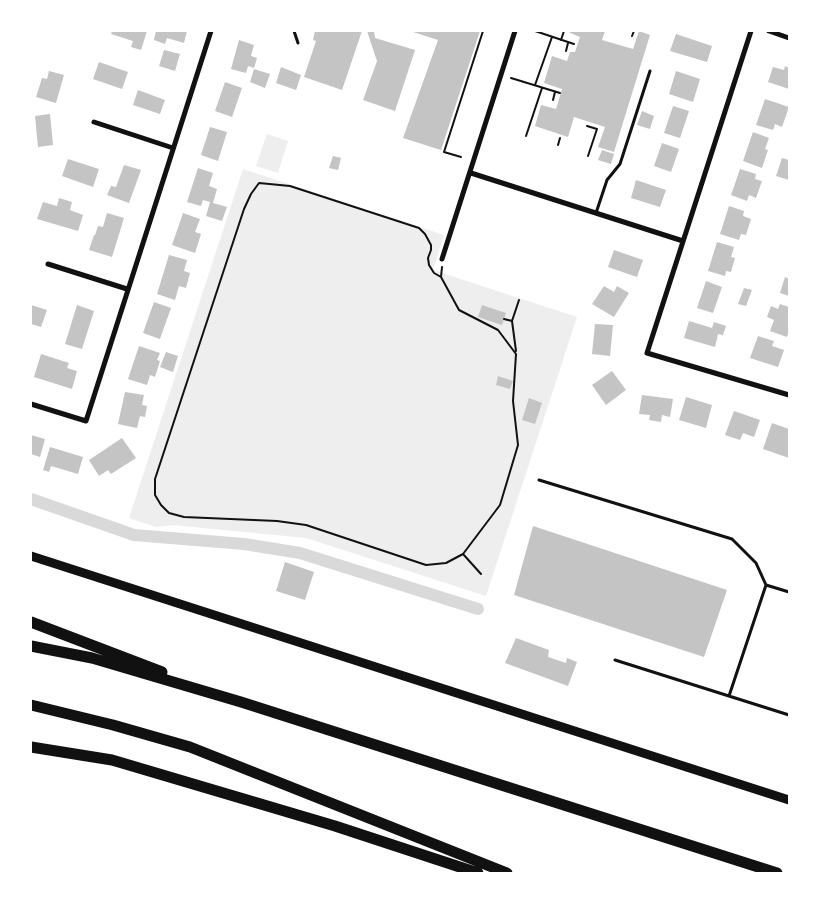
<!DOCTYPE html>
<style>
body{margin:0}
#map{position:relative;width:820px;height:904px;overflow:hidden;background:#fff;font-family:Raleway,sans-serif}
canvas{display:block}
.frame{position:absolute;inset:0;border:32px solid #fff;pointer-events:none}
</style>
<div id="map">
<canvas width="820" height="904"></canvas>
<div class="frame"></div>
</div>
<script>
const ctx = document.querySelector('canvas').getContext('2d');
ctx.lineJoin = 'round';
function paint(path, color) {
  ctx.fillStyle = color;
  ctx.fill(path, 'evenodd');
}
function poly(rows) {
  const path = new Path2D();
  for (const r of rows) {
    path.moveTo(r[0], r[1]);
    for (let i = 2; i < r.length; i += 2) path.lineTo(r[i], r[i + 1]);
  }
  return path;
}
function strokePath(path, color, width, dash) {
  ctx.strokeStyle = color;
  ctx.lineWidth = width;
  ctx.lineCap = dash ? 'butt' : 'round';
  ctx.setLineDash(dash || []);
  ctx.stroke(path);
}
paint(poly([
 [267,134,288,141,278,173,256,166],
 [243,169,444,235,433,270,577,317,486,596,306,538,172,525,156,527,129,518]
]), '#eee');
strokePath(poly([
 [31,499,134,535,244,544,300,553,478,609]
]), '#d9d9d9', 12);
paint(poly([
 [112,31,147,31,141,50,131,47,133,41,111,34],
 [156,31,187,31,184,43,167,38,165,44,154,40],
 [315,31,362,31,342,90,304,77,316,41,313,40],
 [367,31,374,31,375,38,415,50,395,111,363,100,377,61],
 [480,31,441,150,403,138,438,40,410,31],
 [566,31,605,31,602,40,633,49,639,31,650,35,614,152,598,147,605,127,574,117,568,137,535,126,541,105,556,109,562,89,544,83,552,56,567,61,570,52,575,52,580,37],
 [676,34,712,46,707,62,670,51],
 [239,40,254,45,251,56,257,58,254,68,248,66,246,73,231,69],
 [164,50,180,54,175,71,159,66],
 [99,62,128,72,122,89,93,79],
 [785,66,789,68,789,89,768,82,773,67,784,70],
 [281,67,301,75,296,90,276,83],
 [254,69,270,74,265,88,250,82],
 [49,71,64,75,56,103,36,97,42,78,47,79],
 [676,71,700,79,693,102,669,94],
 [225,82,242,88,232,117,215,111],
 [138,90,165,100,160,114,133,105],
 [765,99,789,107,782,127,775,124,773,130,756,125],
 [673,106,689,111,680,138,664,133],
 [642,111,654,116,650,129,637,125],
 [50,114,53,145,38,147,35,116],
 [210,127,227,132,218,161,201,155],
 [753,132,769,138,765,149,768,150,762,168,743,161],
 [662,143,679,149,671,172,654,166],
 [602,150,614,154,611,164,598,160],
 [333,156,341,158,338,170,329,168],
 [782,158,789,160,789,180,776,176],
 [68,159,99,169,93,187,62,176],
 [124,165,141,170,129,203,107,195,111,186,116,187],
 [198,168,213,173,209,186,217,189,213,203,227,207,222,221,206,216,210,202,203,200,201,206,187,202],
 [740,169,756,174,755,179,762,181,756,198,749,195,747,201,731,195],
 [636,180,666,190,660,207,631,198],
 [59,198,72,202,70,210,83,215,78,231,37,219,43,202,57,206],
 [729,206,744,211,743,216,751,219,746,235,741,234,739,240,720,234],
 [107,213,124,218,112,257,89,250,94,235,95,235,98,226,103,227],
 [183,213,200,219,195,232,201,234,195,253,172,245],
 [717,242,734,247,731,257,735,258,731,272,726,271,725,276,708,271],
 [614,250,643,260,637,277,608,267],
 [169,255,187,260,184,271,190,273,186,288,179,286,175,300,157,294],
 [785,277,789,279,789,296,780,293],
 [706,281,722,287,713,313,697,308],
 [604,286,614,292,617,286,629,293,614,317,592,304],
 [744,288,752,290,746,306,738,304],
 [154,302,171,308,160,339,143,333],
 [780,304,789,307,789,331,787,337,770,331,774,320,767,317,771,306,778,309],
 [31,305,47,310,41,327,31,324],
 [77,305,94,311,82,349,65,344],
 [482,305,506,313,502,325,478,317],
 [689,321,712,328,714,322,726,326,723,335,718,334,715,347,684,338],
 [595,324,613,325,610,356,592,354],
 [758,336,774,341,772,346,784,350,778,367,750,358],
 [139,346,160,353,157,360,160,361,155,377,150,375,147,385,128,379],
 [166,352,178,356,173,372,160,367],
 [41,354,69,363,67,368,77,371,72,389,34,377],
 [612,371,626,390,606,405,592,385],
 [498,376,513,381,510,389,496,385],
 [125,392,144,395,142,405,147,406,145,417,140,416,137,428,118,424],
 [642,395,673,399,670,417,662,415,661,422,649,420,650,415,639,414],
 [686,397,712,405,706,428,679,420],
 [529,398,542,403,535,424,522,420],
 [734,411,760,420,754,437,743,433,740,440,725,435],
 [772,423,789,429,789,458,763,449],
 [31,435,45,439,40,457,31,454],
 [122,438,136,458,111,474,108,470,99,476,89,460],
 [50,447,83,457,78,474,51,466,49,472,43,470],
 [533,526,727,590,704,657,514,595],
 [285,562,314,572,305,600,276,591],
 [516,638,549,650,548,657,566,663,567,658,577,662,568,686,505,663]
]), '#c4c4c4');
strokePath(poly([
 [535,31,574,44],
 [632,36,634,31],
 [561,40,564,31],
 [566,51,568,43],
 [511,78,560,93],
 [535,85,552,37],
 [553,100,555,92],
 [587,126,597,129,588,156],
 [526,136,542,88],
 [558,145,560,138],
 [461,157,444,152,483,31],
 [441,277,434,273,429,265,428,258,431,250,431,245,425,234,419,228,290,186,259,183,251,194,244,209,155,479,155,495,161,505,169,513,184,517,277,521,306,525,426,565,446,563,463,554,500,505,518,445,513,401,516,354,498,330,459,310,441,277,442,267],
 [504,319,512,321],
 [516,351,512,321,519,300],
 [463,554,481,574]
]), '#111', 2);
strokePath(poly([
 [294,31,298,43],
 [596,213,607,180,620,164,650,71],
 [539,480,732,539,756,563,766,585,729,696],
 [766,585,789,592],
 [615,660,789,715]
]), '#111', 3);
strokePath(poly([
 [751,31,647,353,789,395],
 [769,31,789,38],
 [94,122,173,148],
 [471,173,683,241],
 [442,259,515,31],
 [48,264,127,289],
 [31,404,86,421,211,31]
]), '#111', 5);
strokePath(poly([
 [31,556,789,800]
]), '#111', 9);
strokePath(poly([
 [31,622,162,672],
 [31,646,92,658,241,702,777,873],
 [31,705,113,725,190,747,507,873],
 [31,747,112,760,335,826,478,873]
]), '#111', 11);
</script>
